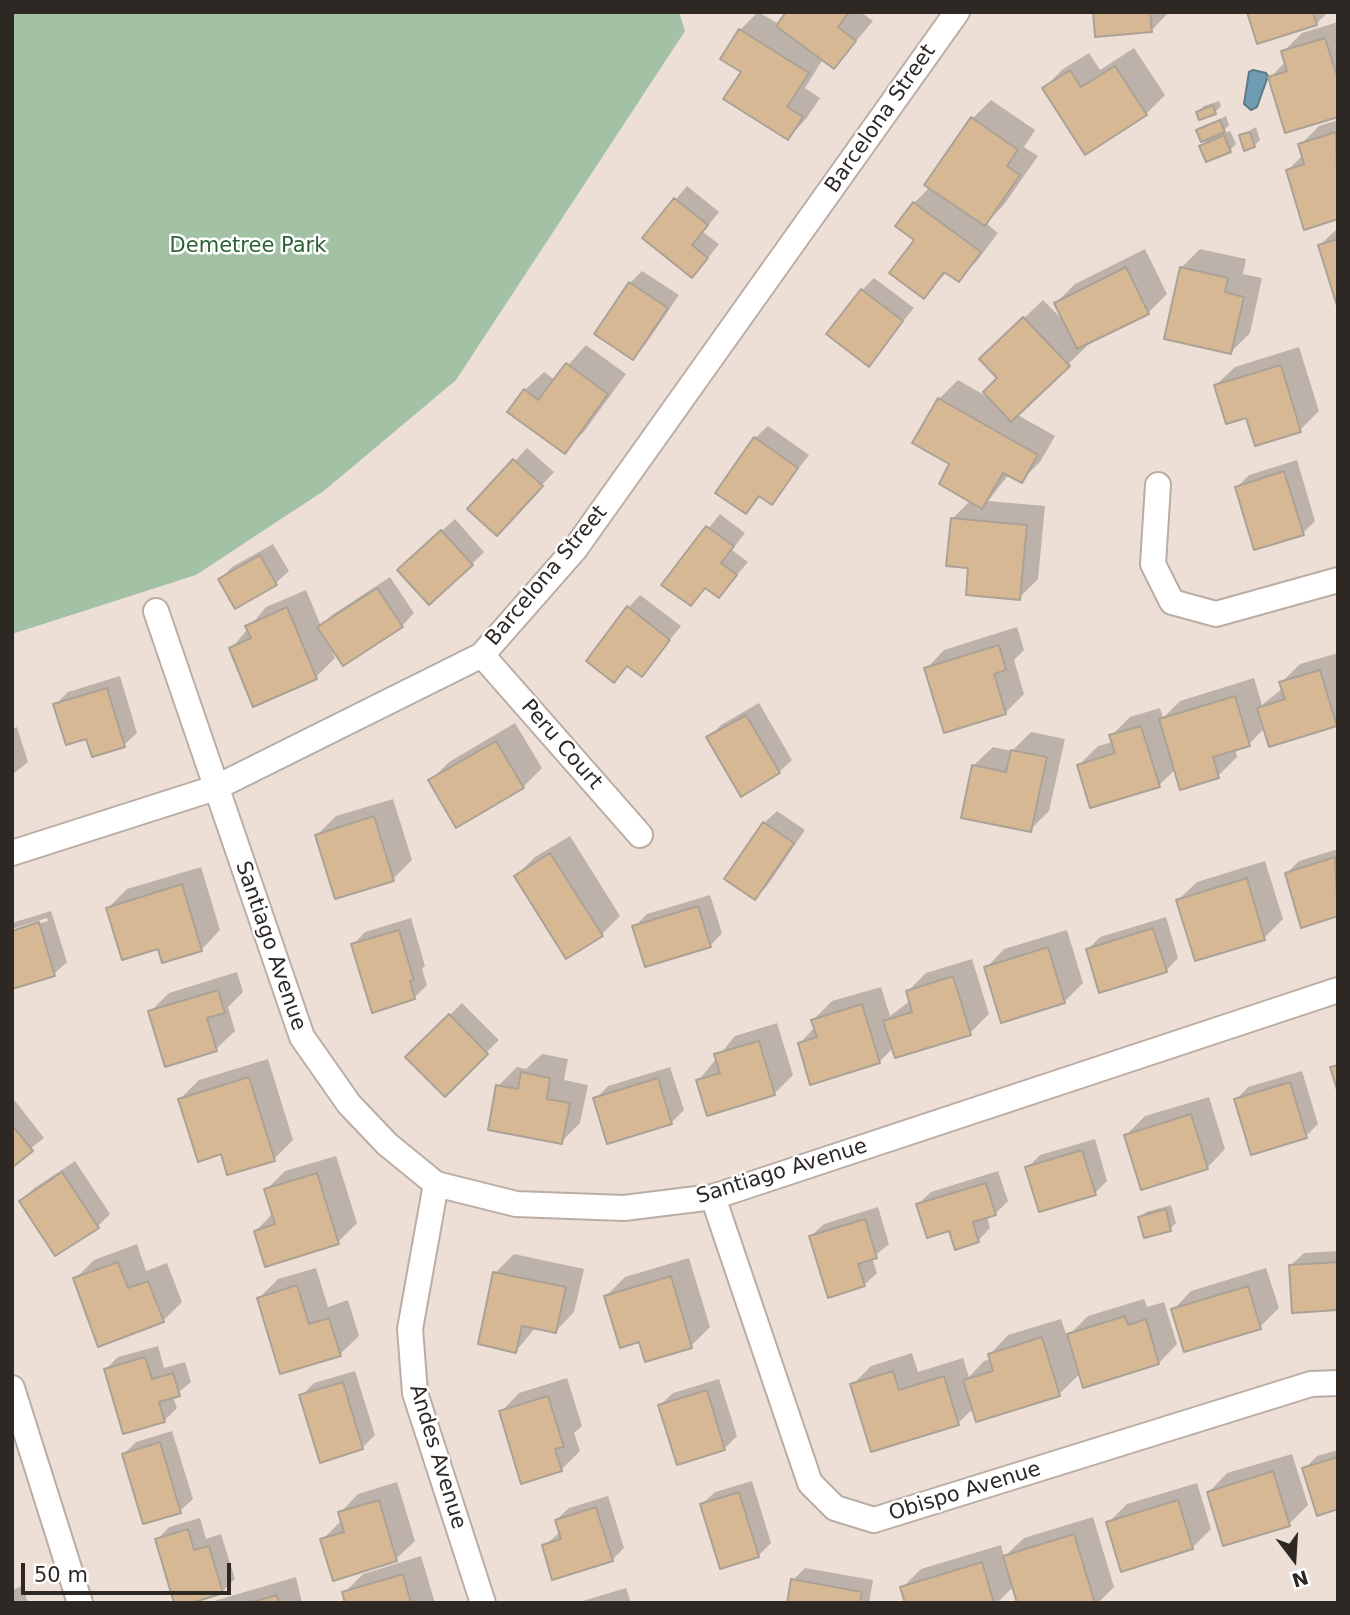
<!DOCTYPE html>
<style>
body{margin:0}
#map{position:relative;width:1350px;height:1615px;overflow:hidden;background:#eddfd5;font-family:"DejaVu Sans",sans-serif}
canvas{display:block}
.frame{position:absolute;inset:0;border:14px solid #2e2825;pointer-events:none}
.north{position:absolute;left:1259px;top:1524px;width:70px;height:70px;-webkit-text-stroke:5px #fff;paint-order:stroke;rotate:163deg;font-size:19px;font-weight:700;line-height:28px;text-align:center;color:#2e2825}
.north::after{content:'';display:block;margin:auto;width:24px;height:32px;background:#2e2825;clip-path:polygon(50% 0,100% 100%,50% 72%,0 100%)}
.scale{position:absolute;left:21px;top:1563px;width:210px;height:32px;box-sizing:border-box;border:4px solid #2e2825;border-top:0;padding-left:9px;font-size:21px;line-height:24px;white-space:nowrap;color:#2e2825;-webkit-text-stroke:5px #fff;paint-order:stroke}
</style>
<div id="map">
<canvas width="1350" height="1615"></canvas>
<div class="frame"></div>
<div class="north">N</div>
<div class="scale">50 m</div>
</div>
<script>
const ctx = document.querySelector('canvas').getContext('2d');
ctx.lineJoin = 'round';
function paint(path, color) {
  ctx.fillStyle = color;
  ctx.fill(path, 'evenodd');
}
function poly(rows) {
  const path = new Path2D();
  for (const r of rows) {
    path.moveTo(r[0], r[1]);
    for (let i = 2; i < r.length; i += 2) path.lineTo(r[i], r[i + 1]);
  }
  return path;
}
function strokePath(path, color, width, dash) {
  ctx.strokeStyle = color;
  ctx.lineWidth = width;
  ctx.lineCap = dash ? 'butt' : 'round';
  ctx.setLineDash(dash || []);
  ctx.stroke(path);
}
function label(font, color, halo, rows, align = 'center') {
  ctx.font = font + ' "DejaVu Sans",sans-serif';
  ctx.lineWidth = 5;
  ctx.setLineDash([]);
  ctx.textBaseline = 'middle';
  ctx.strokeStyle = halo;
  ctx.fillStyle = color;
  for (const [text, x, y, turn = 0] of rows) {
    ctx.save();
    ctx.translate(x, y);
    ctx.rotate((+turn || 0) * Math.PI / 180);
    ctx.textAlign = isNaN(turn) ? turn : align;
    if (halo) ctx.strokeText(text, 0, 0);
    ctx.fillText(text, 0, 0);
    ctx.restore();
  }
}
paint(poly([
 [12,12,679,12,685,31,456,380,325,490,196,575,12,634]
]), '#a3c2a5');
const water = poly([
 [1253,70,1266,73,1268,76,1257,107,1251,110,1244,104,1249,72,1253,70]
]);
paint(water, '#6f9cb3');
strokePath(water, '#5c7988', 2);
paint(poly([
 [758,12,779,24,788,12,861,12,873,21,834,67,823,59,805,88,820,98,806,119,788,138,743,71,740,30],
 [1095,12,1169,12,1151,31],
 [1249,12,1328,12,1316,24],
 [1338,22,1338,115,1270,78,1286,61,1283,52,1302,33],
 [1134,48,1165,95,1146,114,1044,88,1063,69,1089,53,1100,70],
 [991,100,1035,130,1024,147,1038,156,1003,206,986,223,998,233,977,261,958,280,947,272,923,297,914,203,930,187,972,119],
 [1219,101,1221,106,1215,112,1200,118,1198,112,1204,106],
 [1226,116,1229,125,1218,136,1230,131,1236,144,1230,150,1201,147,1212,135,1199,130],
 [1338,120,1338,217,1288,170,1303,155,1300,145,1319,126],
 [1256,127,1260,140,1254,146,1241,136],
 [687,186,719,212,703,232,719,244,704,263,644,237],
 [1338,228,1338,303,1320,245],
 [1145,249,1167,294,1148,313,1085,343,1087,346,1016,414,1055,436,1040,462,1021,481,1009,474,988,501,1045,506,1038,579,1019,598,970,566,953,518,971,500,952,464,939,399,958,380,991,399,999,378,1000,341,1043,300,1065,322,1056,303,1075,284],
 [1200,249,1246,259,1243,274,1262,278,1250,333,1231,352,1181,268],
 [642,271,679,295,645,345,633,358,630,283],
 [874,278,914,308,868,364,862,290],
 [586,345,626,374,583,433,564,451,525,390,544,372,555,380],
 [1299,347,1319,411,1300,430,1247,415,1216,385,1235,367],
 [768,426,809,455,772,503,761,495,746,512,755,438],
 [527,448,554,472,509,521,470,509],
 [1297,460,1315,521,1303,533,1237,487,1249,475],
 [720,514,745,533,732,550,748,562,719,596,707,587,691,604,664,584],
 [455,519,484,552,472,564,412,558],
 [273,544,289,571,276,583,236,607,220,579,232,567],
 [390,577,414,613,402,626,329,645,335,658,316,677,254,704,231,649,266,607,306,590,321,626,332,615],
 [640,595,681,626,642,674,629,665,614,680,628,608],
 [1017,627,1024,650,1014,660,1024,694,1005,713,926,669,944,650],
 [1338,653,1338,722,1265,728,1249,744,1235,748,1237,757,1218,776,1176,769,1159,785,1079,765,1098,746,1113,742,1111,736,1130,717,1160,708,1163,718,1180,701,1254,678,1262,705,1283,688,1281,683,1300,664],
 [120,676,137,733,124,745,93,755,87,736,55,705,68,692],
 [759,703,792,760,779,772,709,738,721,725],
 [515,723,542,768,523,787,430,781,449,762],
 [17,727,28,762,12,775,12,729],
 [1031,732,1065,739,1049,811,1030,830,974,765,993,747,1012,751],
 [393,799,412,860,393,879,317,835,336,816],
 [777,811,805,830,767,886,755,898,764,823],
 [570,836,620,916,601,935,516,876,535,857],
 [1338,849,1338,915,1287,873,1299,861],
 [1265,861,1283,919,1264,938,1196,959,1178,900,1197,882],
 [201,867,220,930,202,949,163,961,159,947,108,908,127,889],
 [710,895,722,933,710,946,634,927,647,914],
 [51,911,67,962,54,974,12,932,48,921,47,918,12,929,12,923],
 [1166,917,1178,958,1166,971,1088,949,1100,937],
 [411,918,425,966,422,969,427,985,414,998,353,945,365,932],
 [1067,930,1083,983,1064,1002,986,968,1004,949],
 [972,959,989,1014,970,1033,893,1048,879,1062,800,1043,815,1027,813,1020,832,1001,881,987,890,1016,910,1001,908,991,926,973],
 [237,972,243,992,228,1007,235,1031,216,1049,150,1012,169,993],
 [462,1003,499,1040,445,1094,407,1057],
 [777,1023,793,1075,774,1094,698,1081,735,1036],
 [542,1054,568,1059,564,1080,588,1085,580,1123,561,1142,498,1086,517,1067,526,1069],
 [268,1059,293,1140,274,1159,180,1099,199,1080],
 [670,1067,684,1110,671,1123,595,1099,608,1086],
 [1302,1071,1318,1124,1306,1136,1236,1100,1248,1087],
 [12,1097,44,1138,12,1163],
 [1209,1097,1225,1149,1207,1168,1126,1135,1145,1116],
 [1095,1139,1107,1181,1095,1193,1027,1168,1040,1155],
 [336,1156,357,1223,338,1242,256,1231,273,1213,266,1190,285,1171],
 [75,1161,110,1214,98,1226,21,1201,33,1189],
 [998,1171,1008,1201,995,1214,987,1216,990,1228,978,1241,950,1229,918,1204,931,1192],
 [1171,1205,1176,1223,1170,1229,1140,1217,1146,1212],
 [878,1207,889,1244,872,1258,877,1273,864,1285,811,1236,824,1224],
 [137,1244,146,1271,167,1263,182,1302,163,1321,75,1279,94,1260],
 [1338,1251,1338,1309,1291,1265,1304,1253],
 [514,1254,584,1269,574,1312,556,1331,536,1327,516,1351,495,1273],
 [689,1258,710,1327,691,1346,640,1340,606,1296,625,1277],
 [316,1268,328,1307,348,1300,359,1336,340,1354,259,1298,278,1279],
 [1266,1268,1279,1308,1260,1327,1173,1310,1191,1291],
 [1144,1299,1147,1307,1164,1302,1177,1344,1159,1363,1081,1373,1059,1394,974,1408,958,1423,852,1385,871,1366,912,1353,918,1372,963,1358,969,1377,984,1361,991,1359,990,1354,1008,1335,1061,1319,1067,1337,1088,1316],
 [158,1346,164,1368,185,1362,191,1382,173,1397,177,1408,164,1421,106,1369,118,1357],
 [355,1371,375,1435,362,1448,301,1396,314,1383],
 [567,1378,582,1426,574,1433,580,1451,561,1470,501,1412,519,1393],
 [719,1379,737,1436,725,1448,678,1463,660,1405,673,1393],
 [172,1431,193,1499,180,1511,124,1454,136,1442],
 [1338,1450,1338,1507,1304,1469,1317,1456],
 [1292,1454,1308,1505,1289,1524,1209,1492,1227,1473],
 [752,1481,771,1543,758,1556,702,1504,715,1492],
 [397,1482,415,1541,396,1559,322,1540,342,1520,340,1513,358,1494],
 [1197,1483,1211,1529,1192,1548,1108,1523,1127,1504],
 [608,1496,624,1548,612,1560,544,1546,560,1532,556,1520,569,1508],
 [1093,1517,1114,1587,1098,1603,1042,1603,1014,1586,997,1603,907,1603,902,1588,921,1569,1001,1545,1004,1557,1024,1538],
 [200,1518,206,1539,221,1534,235,1579,222,1592,157,1540,169,1527],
 [421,1556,435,1603,347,1603,344,1593,363,1574],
 [805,1568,873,1580,869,1603,789,1603,793,1580],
 [296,1577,302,1603,207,1603],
 [23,1586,28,1603,12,1603,12,1590],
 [626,1588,631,1603,581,1603,583,1601]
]), '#0003');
const building = poly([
 [786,12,849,12,838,27,856,41,834,69,776,26,786,12],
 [1093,12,1150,12,1152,32,1095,37,1093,12],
 [1247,12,1313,12,1317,25,1257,44,1247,12],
 [739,29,809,73,787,107,803,117,788,140,723,99,741,72,720,59,739,29],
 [1325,38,1338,79,1338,117,1285,133,1268,77,1287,71,1281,51,1325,38],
 [1115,66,1147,115,1085,155,1042,88,1070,70,1081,87,1115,66],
 [1213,105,1216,114,1199,120,1196,112,1213,105],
 [971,117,1018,150,1007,166,1020,175,985,226,924,185,971,117],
 [1220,120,1225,132,1201,142,1196,130,1220,120],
 [1250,132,1255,147,1244,151,1239,135,1250,132],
 [1336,132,1338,219,1304,230,1286,170,1304,164,1298,144,1336,132],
 [1224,135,1231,152,1206,162,1199,146,1224,135],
 [674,198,708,225,692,245,708,258,692,278,642,238,674,198],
 [913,202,981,252,959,282,944,272,924,299,889,273,914,240,895,226,913,202],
 [1338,239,1338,309,1318,245,1338,239],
 [1126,267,1149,314,1077,349,1054,303,1126,267],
 [1180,267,1228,278,1225,292,1244,297,1231,354,1164,339,1180,267],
 [629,282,668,308,633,360,594,334,629,282],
 [861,289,903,321,869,367,826,334,861,289],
 [1023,317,1070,366,1011,422,983,392,997,378,979,359,1023,317],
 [566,363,608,394,565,454,507,412,524,389,538,400,566,363],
 [1281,365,1301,432,1255,446,1246,418,1226,424,1214,385,1281,365],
 [938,398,1038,455,1022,483,1003,473,982,509,939,484,949,464,912,443,938,398],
 [754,437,798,468,772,505,759,496,746,514,715,493,754,437],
 [513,459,543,486,497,536,467,509,513,459],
 [1284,471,1304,535,1254,550,1235,487,1284,471],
 [951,518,1027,525,1020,600,966,595,968,568,946,566,951,518],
 [706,526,734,546,721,563,737,575,719,598,705,588,691,606,661,585,706,526],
 [441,530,473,565,429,605,397,570,441,530],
 [260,555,277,585,235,609,218,579,260,555],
 [377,588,403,627,343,666,317,627,377,588],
 [627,606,670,640,642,677,627,666,614,683,586,661,627,606],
 [287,607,317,679,253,707,229,648,251,638,245,626,287,607],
 [999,645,1006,670,994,674,1006,714,944,733,924,668,999,645],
 [1320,670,1337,726,1269,747,1257,708,1285,699,1279,682,1320,670],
 [107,688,125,747,92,757,86,739,66,745,53,704,107,688],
 [1235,696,1250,746,1213,757,1219,778,1180,790,1159,719,1235,696],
 [746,715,780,773,741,797,706,737,746,715],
 [1141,726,1160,787,1090,808,1077,765,1115,753,1109,735,1141,726],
 [496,741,524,788,456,828,428,780,496,741],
 [1011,750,1047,757,1031,832,961,818,972,765,1006,772,1011,750],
 [374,816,394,881,335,899,315,835,374,816],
 [763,822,794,843,755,900,724,879,763,822],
 [550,853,603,936,566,959,514,876,550,853],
 [1335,857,1338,916,1301,928,1285,873,1335,857],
 [1247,878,1265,940,1195,961,1176,900,1247,878],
 [182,884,202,951,162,963,158,949,122,960,106,908,182,884],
 [698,906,711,947,645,967,632,926,698,906],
 [39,922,55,976,12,989,12,931,39,922],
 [1153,928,1167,972,1099,993,1086,949,1153,928],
 [399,930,414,980,410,981,415,999,372,1013,351,944,399,930],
 [1048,947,1065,1003,1001,1023,984,967,1048,947],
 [953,976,971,1035,895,1058,883,1021,912,1012,906,991,953,976],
 [218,990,225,1013,207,1018,217,1051,165,1067,148,1011,218,990],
 [862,1004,880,1063,810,1085,798,1043,817,1037,811,1020,862,1004],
 [449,1014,488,1054,445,1097,405,1057,449,1014],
 [759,1041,775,1095,707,1116,696,1080,720,1073,714,1054,759,1041],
 [1338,1065,1338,1093,1330,1067,1338,1065],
 [521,1072,550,1078,547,1099,570,1103,562,1144,488,1130,496,1085,518,1089,521,1072],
 [249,1077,275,1161,227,1175,221,1154,198,1162,178,1099,249,1077],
 [658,1078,672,1124,607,1144,593,1098,658,1078],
 [1290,1082,1307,1138,1251,1155,1234,1099,1290,1082],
 [1191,1114,1208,1169,1141,1190,1124,1135,1191,1114],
 [12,1125,33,1151,13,1167,12,1166,12,1125],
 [1082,1150,1096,1195,1039,1212,1025,1167,1082,1150],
 [62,1172,99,1228,55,1256,19,1201,62,1172],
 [317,1173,339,1244,265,1267,254,1231,275,1224,264,1189,317,1173],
 [986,1183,996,1215,973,1222,979,1242,955,1250,949,1231,927,1238,916,1204,986,1183],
 [1166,1209,1171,1231,1144,1238,1138,1217,1166,1209],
 [865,1219,877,1258,858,1264,865,1286,828,1298,809,1236,865,1219],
 [118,1262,128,1288,148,1281,164,1322,98,1347,73,1278,118,1262],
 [1338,1262,1338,1310,1292,1313,1289,1265,1338,1262],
 [493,1272,566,1287,556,1333,522,1326,516,1353,478,1344,493,1272],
 [671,1276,692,1348,645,1362,639,1342,620,1348,604,1296,671,1276],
 [297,1285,309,1324,329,1318,341,1356,280,1374,257,1298,297,1285],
 [1248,1286,1261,1329,1184,1352,1171,1309,1248,1286],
 [1125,1316,1128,1325,1146,1319,1159,1364,1083,1388,1067,1334,1125,1316],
 [1042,1337,1060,1396,976,1422,963,1380,993,1371,988,1354,1042,1337],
 [145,1357,152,1379,173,1373,180,1396,159,1402,165,1422,123,1434,104,1369,145,1357],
 [893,1371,899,1390,944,1376,959,1425,871,1452,850,1384,893,1371],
 [343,1382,363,1449,320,1463,299,1395,343,1382],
 [707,1390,725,1450,677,1465,658,1405,707,1390],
 [548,1396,564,1447,555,1449,562,1471,521,1484,499,1411,548,1396],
 [160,1442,181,1513,143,1524,122,1454,160,1442],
 [1338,1457,1338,1509,1317,1516,1302,1468,1338,1457],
 [1273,1471,1290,1526,1223,1546,1207,1492,1273,1471],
 [739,1492,759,1557,720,1569,700,1504,739,1492],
 [379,1500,397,1561,333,1581,320,1539,344,1532,338,1512,379,1500],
 [1178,1500,1193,1549,1121,1572,1106,1522,1178,1500],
 [596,1507,613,1561,552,1580,542,1545,561,1539,555,1520,596,1507],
 [188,1529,194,1550,209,1546,223,1593,192,1603,174,1603,155,1539,188,1529],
 [1074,1534,1095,1603,1017,1603,1003,1556,1074,1534],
 [982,1562,994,1603,905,1603,900,1587,982,1562],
 [403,1574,411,1603,345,1603,342,1592,403,1574],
 [791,1579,862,1592,860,1603,787,1603,791,1579],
 [277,1595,279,1603,249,1603,277,1595]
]);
paint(building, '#d6b894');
strokePath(building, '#aba195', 2);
const street = poly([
 [1158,485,1153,564,1172,602,1216,614,1338,580],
 [156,611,302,1037,349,1104,387,1144,436,1184,516,1204,624,1208,713,1197,1338,990],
 [482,655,640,835],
 [12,853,215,788,482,655,575,549,957,12],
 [436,1184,410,1329,415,1393,483,1603],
 [713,1197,810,1483,835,1508,874,1520,1311,1384,1338,1383],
 [12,1388,80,1603]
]);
strokePath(street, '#bbada4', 28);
strokePath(street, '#fff', 24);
label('21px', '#2e2825', '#fff', [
 ["Barcelona Street",881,119,-55],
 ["Barcelona Street",547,576,-50],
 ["Peru Court",561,745,49],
 ["Santiago Avenue",270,946,71],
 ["Santiago Avenue",782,1172,-17],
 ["Andes Avenue",437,1457,73],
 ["Obispo Avenue",965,1492,-17]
]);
label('21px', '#2d6034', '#fff', [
 ["Demetree Park",248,247]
]);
</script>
